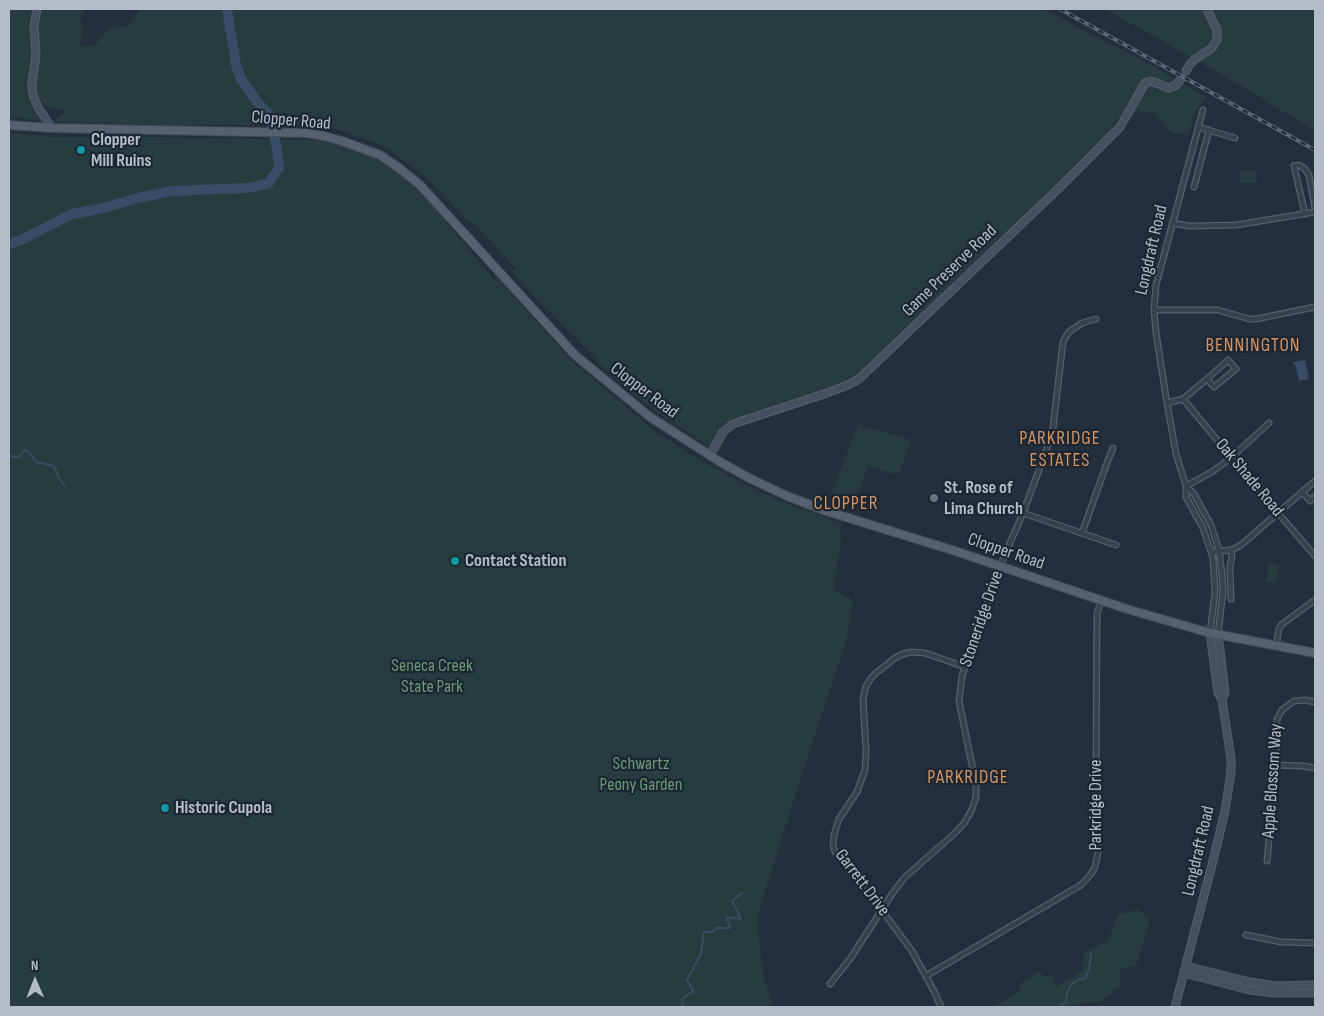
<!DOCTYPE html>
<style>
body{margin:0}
#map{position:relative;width:1324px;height:1016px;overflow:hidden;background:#242f3e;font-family:"Sofia Sans Condensed",sans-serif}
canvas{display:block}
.frame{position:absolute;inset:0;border:10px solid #b4bcc9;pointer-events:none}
.north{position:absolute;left:10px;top:956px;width:50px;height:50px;-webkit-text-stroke:4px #1d2633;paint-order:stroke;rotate:359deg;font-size:14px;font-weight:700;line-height:20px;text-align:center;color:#b4bcc9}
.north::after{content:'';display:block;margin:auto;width:18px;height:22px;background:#b4bcc9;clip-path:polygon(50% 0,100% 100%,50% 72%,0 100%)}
</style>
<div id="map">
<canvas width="1324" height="1016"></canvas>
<div class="frame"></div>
<div class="north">N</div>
</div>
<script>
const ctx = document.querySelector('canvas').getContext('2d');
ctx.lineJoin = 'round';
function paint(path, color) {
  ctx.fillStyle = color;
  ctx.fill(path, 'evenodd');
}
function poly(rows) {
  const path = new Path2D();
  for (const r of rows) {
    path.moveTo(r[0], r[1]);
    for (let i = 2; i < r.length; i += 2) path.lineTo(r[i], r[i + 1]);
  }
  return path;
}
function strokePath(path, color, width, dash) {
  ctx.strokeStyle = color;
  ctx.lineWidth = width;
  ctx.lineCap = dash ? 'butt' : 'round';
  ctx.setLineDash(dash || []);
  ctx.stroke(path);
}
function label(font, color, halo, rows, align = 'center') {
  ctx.font = font + ' "Sofia Sans Condensed",sans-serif';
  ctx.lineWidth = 4.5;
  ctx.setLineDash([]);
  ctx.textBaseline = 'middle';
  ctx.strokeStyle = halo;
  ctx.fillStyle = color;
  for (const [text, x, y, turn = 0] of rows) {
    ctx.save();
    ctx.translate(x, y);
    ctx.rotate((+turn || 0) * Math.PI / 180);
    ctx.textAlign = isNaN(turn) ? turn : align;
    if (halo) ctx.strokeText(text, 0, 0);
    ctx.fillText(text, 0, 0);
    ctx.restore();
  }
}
paint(poly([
 [9,9,86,9,80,18,83,26,80,46,94,46,109,28,130,25,140,9,1043,9,1146,62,1206,97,1194,113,1189,135,1173,133,1153,112,1124,113,1116,121,1108,133,1082,157,1042,199,1018,221,1019,222,857,376,846,384,732,422,720,453,652,409,634,395,597,362,598,359,538,301,511,271,516,269,473,222,469,223,437,188,417,170,383,146,339,130,315,125,168,125,54,122,9,117],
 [39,97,44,106,66,111,54,122,38,104],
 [1105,9,1315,9,1315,131,1242,86],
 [9,133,52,137,144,137,321,140,354,149,368,155,389,167,403,177,428,201,494,279,497,278,574,363,656,432,698,459,758,491,791,505,843,524,839,532,842,536,833,589,853,600,847,638,803,771,757,917,763,975,773,1007,9,1007],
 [1240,170,1257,171,1256,183,1240,183],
 [858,424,911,440,900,471,897,473,894,474,868,466,856,501,832,493],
 [1269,563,1279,565,1276,583,1266,581],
 [1138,909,1150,921,1136,966,1120,968,1120,986,1100,1002,1080,1003,1077,1007,993,1007,1021,991,1018,985,1040,971,1044,978,1052,974,1056,987,1083,969,1084,953,1108,941,1118,915]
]), '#263c3f');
paint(poly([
 [1305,360,1309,379,1299,381,1295,364,1294,364,1293,362]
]), '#394c67');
strokePath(poly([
 [9,444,9,445],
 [9,456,19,457,23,451,28,451,36,462,54,466,59,478,65,486],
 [682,1007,683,998,693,991,687,980,701,953,704,932,712,932,717,928,730,928,727,917,741,919,732,901,742,893],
 [1059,1007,1066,1002,1067,994,1070,986,1077,980,1085,979,1089,969,1091,954]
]), '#394c67', 2);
strokePath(poly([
 [9,244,21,240,72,214,103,208,138,198,171,191,247,188,268,184,279,168,278,156,275,139,268,113,258,103,241,79,236,65,227,9]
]), '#394c67', 10);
const street = poly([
 [1203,110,1156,285,1154,310,1156,333,1167,403,1176,454,1186,486,1186,497,1203,528,1213,558,1215,592,1210,633],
 [1198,127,1235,138],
 [1194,187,1209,130],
 [1305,214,1294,166,1299,165,1305,169,1309,175,1315,208],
 [1172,223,1189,226,1236,225,1315,212],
 [1154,310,1218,310,1249,319,1256,319,1315,307],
 [1183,399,1278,513,1315,556],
 [1167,403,1183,399,1207,379,1228,360,1236,369,1214,387,1207,379],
 [1186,486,1194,494,1211,525,1219,550,1222,575,1223,592,1218,634],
 [1186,486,1212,472,1232,457,1269,423],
 [1302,492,1310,501,1315,496],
 [1023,513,1116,545],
 [1082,533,1107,463,1113,448],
 [1231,550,1232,557,1230,566,1231,599],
 [1211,552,1231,550,1241,545,1315,481],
 [1276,646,1279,629,1282,624,1315,600],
 [1276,765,1303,766,1315,768],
 [1267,861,1276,765,1277,719,1282,710,1294,701,1305,700,1315,702],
 [1246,935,1281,942,1315,943],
 [926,976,1081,885,1091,874,1095,867,1098,853,1096,784,1097,613,1101,601],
 [830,984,850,959,892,894,904,878,955,833,965,822,972,809,976,797,976,785,959,701,962,676,1000,566,1023,513,1046,451,1053,428,1063,342,1068,333,1073,329,1082,323,1096,319],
 [941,1007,934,991,912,951,861,882,835,852,833,844,834,835,839,819,857,792,865,770,866,751,863,699,866,686,871,678,876,673,895,658,903,654,911,652,925,653,965,667]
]);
const secondary = poly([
 [37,9,34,26,36,55,32,83,32,90,34,98,39,109,52,128],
 [1186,71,1190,64,1194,60,1212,48,1217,39,1217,30,1207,9],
 [710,455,723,432,733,424,824,394,848,385,859,379,1056,191,1120,127,1145,83,1151,81,1169,88,1176,85,1181,79],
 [1210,633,1218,693,1222,700],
 [1186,966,1250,982,1276,986,1315,985],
 [1184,973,1249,990,1275,993,1315,993],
 [1175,1007,1214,857,1225,811,1231,772,1231,759,1222,700,1225,693,1218,634]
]);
const primary = poly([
 [9,125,52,128,306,133,324,136,342,141,380,155,399,168,420,185,575,355,650,417,722,463,749,478,787,496,826,511,952,550,1127,609,1210,633,1315,653]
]);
strokePath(street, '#565f6c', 7);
strokePath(secondary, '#565f6c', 9);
strokePath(primary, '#414a57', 10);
strokePath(street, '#38414e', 4.5);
strokePath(secondary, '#465061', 7);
strokePath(primary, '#56606e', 8);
const rail = poly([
 [1060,9,1315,150]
]);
strokePath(rail, '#5a6575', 4);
strokePath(rail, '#1d2633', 2, [5.5]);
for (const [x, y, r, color] of [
 [81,150,5,"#0f9aa8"],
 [934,498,5,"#6b7280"],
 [455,561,5,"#0f9aa8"],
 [165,808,5,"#0f9aa8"]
]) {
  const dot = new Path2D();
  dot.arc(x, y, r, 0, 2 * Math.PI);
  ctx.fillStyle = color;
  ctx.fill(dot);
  strokePath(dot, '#1d2633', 2);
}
label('18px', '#b4bcc9', '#1d2633', [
 ["Clopper Road",291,121,5],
 ["Longdraft Road",1152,250,-77],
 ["Game Preserve Road",950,271,-44],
 ["Clopper Road",644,391,37],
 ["Oak Shade Road",1249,478,50],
 ["Clopper Road",1006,552,19],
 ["Stoneridge Drive",982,619,-71],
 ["Apple Blossom Way",1273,781,-86],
 ["Parkridge Drive",1096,805,-90],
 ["Longdraft Road",1199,851,-77],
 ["Garrett Drive",862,883,53]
]);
label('bold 18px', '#b4bcc9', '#1d2633', [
 ["Clopper",91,140],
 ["Mill Ruins",91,161],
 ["St. Rose of",944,488],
 ["Lima Church",944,509],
 ["Contact Station",465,561],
 ["Historic Cupola",175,808]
], 'left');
label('18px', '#6b9a76', '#1d2633', [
 ["Seneca Creek",432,666],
 ["State Park",432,687],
 ["Schwartz",641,764],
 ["Peony Garden",641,785]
]);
ctx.letterSpacing = '1px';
label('19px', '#d59563', '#1d2633', [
 ["BENNINGTON",1253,346],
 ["PARKRIDGE",1060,439],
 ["ESTATES",1060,461],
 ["CLOPPER",846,504],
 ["PARKRIDGE",968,778]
]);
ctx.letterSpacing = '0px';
</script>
